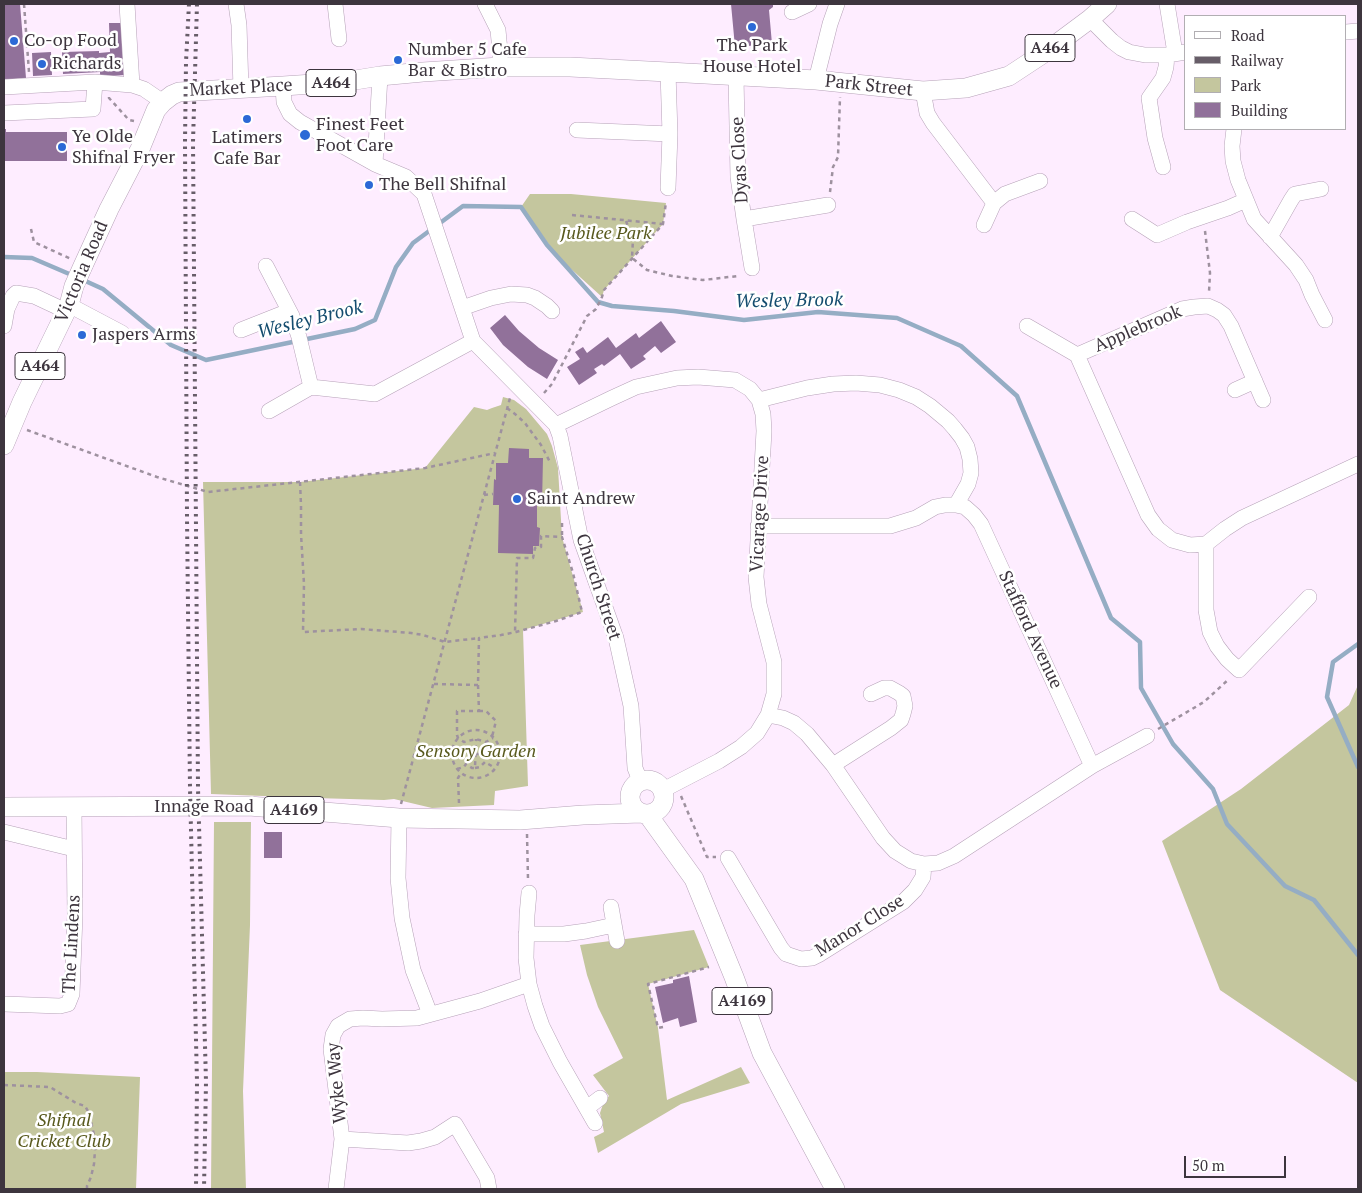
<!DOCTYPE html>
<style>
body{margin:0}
#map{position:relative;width:1362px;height:1193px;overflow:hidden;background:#feedff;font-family:"PT Serif",serif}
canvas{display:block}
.frame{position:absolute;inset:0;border:5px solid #3d353e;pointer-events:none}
.legend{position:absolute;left:1184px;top:15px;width:162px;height:115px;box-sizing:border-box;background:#fff;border:1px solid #b1aeb2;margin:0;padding:6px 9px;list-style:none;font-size:15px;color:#3d353e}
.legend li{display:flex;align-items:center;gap:10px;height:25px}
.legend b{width:25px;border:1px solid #b1aeb2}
.scale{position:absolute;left:1184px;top:1156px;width:102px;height:22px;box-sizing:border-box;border:2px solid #3d353e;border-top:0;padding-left:6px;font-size:15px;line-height:18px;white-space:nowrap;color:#3d353e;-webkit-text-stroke:4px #fff;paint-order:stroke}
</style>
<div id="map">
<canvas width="1362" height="1193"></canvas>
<div class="frame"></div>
<ul class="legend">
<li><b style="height:6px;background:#fff"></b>Road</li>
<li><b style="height:6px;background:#675d68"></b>Railway</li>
<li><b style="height:14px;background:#c4c69e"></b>Park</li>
<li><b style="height:14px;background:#91719a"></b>Building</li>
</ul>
<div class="scale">50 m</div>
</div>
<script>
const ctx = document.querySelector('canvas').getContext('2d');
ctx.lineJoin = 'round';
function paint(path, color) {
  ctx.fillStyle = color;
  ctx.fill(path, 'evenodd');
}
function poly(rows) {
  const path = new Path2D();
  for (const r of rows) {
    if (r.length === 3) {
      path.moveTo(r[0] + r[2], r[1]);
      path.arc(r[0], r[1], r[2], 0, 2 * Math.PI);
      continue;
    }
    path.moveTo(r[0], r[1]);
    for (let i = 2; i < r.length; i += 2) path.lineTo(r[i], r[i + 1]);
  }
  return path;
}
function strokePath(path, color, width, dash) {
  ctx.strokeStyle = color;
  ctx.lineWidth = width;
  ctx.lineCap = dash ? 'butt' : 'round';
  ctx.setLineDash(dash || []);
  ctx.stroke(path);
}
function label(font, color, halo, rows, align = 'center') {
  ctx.font = font + ' "PT Serif",serif';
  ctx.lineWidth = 5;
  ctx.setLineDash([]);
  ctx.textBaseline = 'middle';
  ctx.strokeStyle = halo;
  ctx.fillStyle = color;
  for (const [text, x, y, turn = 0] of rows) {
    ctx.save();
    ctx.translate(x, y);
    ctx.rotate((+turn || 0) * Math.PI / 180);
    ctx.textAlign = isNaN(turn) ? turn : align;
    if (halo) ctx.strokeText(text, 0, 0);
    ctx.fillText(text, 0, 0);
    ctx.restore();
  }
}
paint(poly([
 [530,194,571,194,666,203,663,224,604,290,602,297,559,258,521,207],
 [503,397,514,400,526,409,547,434,552,446,558,468,562,537,583,612,523,630,528,786,495,791,494,805,432,808,394,799,384,800,315,798,211,794,203,482,300,482,425,468,474,407,487,410,492,408,501,405],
 [1358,685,1358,1083,1220,990,1162,841,1241,789,1349,705],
 [214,822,251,822,250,925,243,1091,246,1189,211,1189],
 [694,930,709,967,648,984,658,1028,667,1100,741,1067,750,1083,681,1104,598,1153,594,1137,604,1132,600,1113,604,1101,609,1096,593,1075,623,1058,598,1007,587,975,580,945],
 [4,1072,37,1072,140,1077,136,1189,4,1189]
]), '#c4c69e');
strokePath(poly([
 [4,257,32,258,74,276],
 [81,279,103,289,171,345,206,360,355,329,375,320,396,267,413,243,463,206,521,207,547,245,598,302,612,306,674,311,744,320,818,312,897,318,961,346,1017,396,1111,618,1140,642,1141,688,1173,744,1213,789,1227,824,1285,886,1314,900,1358,955],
 [1358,644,1333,662,1327,697,1358,767]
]), '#95adc4', 4.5);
paint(poly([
 [4,4,20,4,26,78,4,80],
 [731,4,773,4,773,7,769,10,772,44,735,47],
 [109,23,122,23,124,75,100,77,100,72,63,74,62,52,99,51,99,53,110,52],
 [51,52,52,75,33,76,32,53],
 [4,129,6,129,6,132,67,132,67,161,4,161],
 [505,315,519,331,539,348,558,360,547,379,528,367,503,345,490,328],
 [661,321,676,342,661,353,655,346,643,356,646,359,631,369,620,354,604,366,602,364,594,369,597,373,579,385,567,367,580,359,575,352,583,347,587,353,608,337,616,348,636,333,639,338],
 [509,448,529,449,529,458,543,458,542,504,537,504,537,527,540,528,539,546,533,546,533,554,498,553,499,505,493,505,494,479,496,480,496,463,508,463],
 [264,832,282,832,282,858,264,858],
 [689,976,697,1022,680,1027,678,1018,663,1023,655,987,673,983,673,980]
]), '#91719a');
const minor = poly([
 [127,4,132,85],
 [236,4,239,25,241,89],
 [335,4,339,39],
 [485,4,498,30,500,51,500,67],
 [1167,4,1175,53],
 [792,12,809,4],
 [1090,19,1112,41,1121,48,1129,52,1145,55,1167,55,1186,52],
 [1346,32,1358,31],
 [668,72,670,134,668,188],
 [736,76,738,177,744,219,828,205],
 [816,80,830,24,837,4],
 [283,86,284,102,290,114,300,122,375,164,406,177,424,194,473,341,556,425,560,436,581,540,616,638,631,706,635,768,639,778,643,781],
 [4,87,95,82,132,85,144,89,163,102],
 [923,91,927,113,933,123,994,203,1005,194,1040,181],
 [4,113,93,109,95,82],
 [1234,129,1232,146,1233,161,1238,180,1254,219,1296,265,1306,280,1312,295,1325,320],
 [577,130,670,134],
 [375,164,380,76],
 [1163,167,1155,138,1149,98,1163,78,1166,67,1167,55],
 [744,219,752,268],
 [1132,219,1157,235,1187,222,1228,208,1246,200],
 [984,225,994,203],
 [1270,237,1291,200,1295,194,1321,189],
 [266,266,292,316,299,337,311,387,375,394,473,341],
 [69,305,122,333],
 [462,308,491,298,511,294,527,295,535,298,547,306,552,311],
 [4,326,7,309,13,296,16,293,34,296,66,311],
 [1027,326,1077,355],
 [241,330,289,311],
 [1235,390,1255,381],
 [269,411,311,387],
 [556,425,612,398,636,387,677,378,698,377,735,380,750,389,759,400,763,414,764,431,756,577,759,604,774,662,774,694,768,715,757,733,741,747,719,761,663,790],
 [956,505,965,507,974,515,981,524,1092,766],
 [758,526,890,526,916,518,935,507,945,505,956,505,968,484,971,473,970,459,967,447,962,438,955,429,948,421,930,406,916,397,899,390,880,385,856,383,833,384,807,388,759,400],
 [1206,544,1190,545,1172,540,1158,529,1148,515,1077,355,1182,309,1194,307,1208,306,1217,310,1224,315,1231,326,1263,400],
 [1206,544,1206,610,1210,632,1217,646,1227,659,1239,670,1309,597],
 [1206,544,1225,529,1242,518,1358,464],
 [833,765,891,728,901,720,903,714,905,706,903,696,899,693,890,688,884,688,871,694],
 [399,818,398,878,402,918,413,970,430,1014],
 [4,832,74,849],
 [728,858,781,948,786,954,801,959,812,958,820,954,903,902,915,890,923,877,924,864,911,861,895,851,883,838,833,765,807,734,794,723,783,718,768,715],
 [924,864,938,863,954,856,1092,766,1147,736],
 [529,893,527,915,526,958,529,984,535,1006,542,1026,560,1062,595,1123],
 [611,907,617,941],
 [526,934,564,934,586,931,614,925],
 [4,1004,60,1006,68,1004,72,994,75,915,74,807],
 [587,1108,600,1098],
 [342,1139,408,1143,421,1141,435,1137,455,1124,487,1178,489,1189],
 [336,1189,342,1139,331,1049,333,1035,338,1026,350,1019,363,1018,382,1019,417,1018,480,1001,529,984]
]);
const major = poly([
 [4,445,22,402,69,305,74,286,82,268,109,209,140,149,156,110,163,102,172,95,179,92,283,86,343,82,380,76,423,72,500,67,570,67,668,72,816,80,923,91,966,88,1009,76,1047,51,1090,19,1107,4],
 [647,797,17],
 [4,807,249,806,399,818,520,820,583,815,641,813],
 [648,815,694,879,734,977,762,1053,835,1189]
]);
strokePath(minor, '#b6a2b8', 16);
strokePath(major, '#b6a2b8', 20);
strokePath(poly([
 [24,4,29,72],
 [109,97,109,98,129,120,134,121],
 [830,192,833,167,838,157,840,97],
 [572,215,663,224],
 [626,221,633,239,632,258,647,270,672,276,703,280,738,276,740,275],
 [31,229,34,242,71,259],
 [1205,231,1210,273,1209,292],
 [544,393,552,384,587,316,596,309,602,297,604,290,663,224,666,202],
 [507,408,515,414,525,423,541,445,550,462],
 [27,430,157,477,208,492,425,468,495,453],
 [300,482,301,505,301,534,304,584,303,632,361,629,411,633,423,635,445,642,479,638],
 [484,495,493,494],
 [562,523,562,537],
 [434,684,478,685,479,638,501,635,516,632,556,621,582,612,573,573,562,537,541,536,541,547,535,548,533,558,517,558,515,632],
 [478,685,479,711,457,711,457,735,458,738,464,742,476,739,486,742,493,738],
 [479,711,486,711,496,721,492,737],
 [1158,729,1204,702,1229,679],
 [476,754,24],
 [452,752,477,754,499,753],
 [475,768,480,767,485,762,495,768],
 [457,769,464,767,466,764,472,768,475,768,476,739],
 [681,796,707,857,716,857],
 [459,803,458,778,461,773],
 [401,804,510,398],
 [527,834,528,879],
 [663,1027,658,1028,648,984,709,967],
 [4,1085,50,1087,76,1103,85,1106,89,1113,94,1135,95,1150,94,1164,91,1177,87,1186,87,1189]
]), '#9e919f', 2.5, [4, 4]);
strokePath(minor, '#fff', 15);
strokePath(major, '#fff', 19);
strokePath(poly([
 [189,4,186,62,185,142,187,517,190,788,197,1082,196,1189],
 [197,4,193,142,198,788,206,1082,204,1189]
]), '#675d68', 4, [2.5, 5]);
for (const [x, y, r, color] of [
 [752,27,5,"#2b69d6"],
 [14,41,5,"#2b69d6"],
 [398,60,5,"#2b69d6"],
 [42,64,5,"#2b69d6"],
 [247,119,5,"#2b69d6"],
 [305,135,6,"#2b69d6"],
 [62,147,5,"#2b69d6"],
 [369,185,5,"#2b69d6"],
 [82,335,5,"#2b69d6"],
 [517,499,5,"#2b69d6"]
]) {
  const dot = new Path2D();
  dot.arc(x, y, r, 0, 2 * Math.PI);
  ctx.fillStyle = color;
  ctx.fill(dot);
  strokePath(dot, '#fff', 2);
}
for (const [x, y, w] of [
 [1050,48,50],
 [331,83,50],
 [40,366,50],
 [294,810,60],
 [742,1001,60]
]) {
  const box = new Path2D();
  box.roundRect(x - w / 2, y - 13.5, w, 27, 4);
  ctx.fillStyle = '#fff';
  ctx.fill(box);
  strokePath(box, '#3d353e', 1);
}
label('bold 16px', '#3d353e', null, [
 ["A464",1050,48],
 ["A464",331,83],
 ["A464",40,366],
 ["A4169",294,810],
 ["A4169",742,1001]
]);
label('18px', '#3d353e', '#fff', [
 ["Co-op Food",24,41],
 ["The Park",752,46,"center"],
 ["House Hotel",752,67,"center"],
 ["Number 5 Cafe",408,50],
 ["Bar & Bistro",408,71],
 ["Richards",52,64],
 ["Finest Feet",316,125],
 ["Foot Care",316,146],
 ["Ye Olde",72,137],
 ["Shifnal Fryer",72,158],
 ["Latimers",247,138,"center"],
 ["Cafe Bar",247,159,"center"],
 ["The Bell Shifnal",379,185],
 ["Jaspers Arms",92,335],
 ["Saint Andrew",527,499]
], 'left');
label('18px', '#3d353e', '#fff', [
 ["Park Street",869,86,6],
 ["Market Place",241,88,-3],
 ["Dyas Close",740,160,-93],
 ["Victoria Road",82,272,-67],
 ["Applebrook",1138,329,-23],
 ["Vicarage Drive",760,514,-87],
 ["Church Street",598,587,72],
 ["Stafford Avenue",1030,630,65],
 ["Innage Road",204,807],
 ["Manor Close",860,926,-32],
 ["The Lindens",72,944,-87],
 ["Wyke Way",337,1083,-95]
]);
label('italic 18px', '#58591d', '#fff', [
 ["Jubilee Park",606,234],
 ["Sensory Garden",476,752],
 ["Shifnal",64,1121],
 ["Cricket Club",64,1142]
]);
label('italic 19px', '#154d6f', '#fff', [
 ["Wesley Brook",789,301,-1],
 ["Wesley Brook",310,320,-14]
]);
</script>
